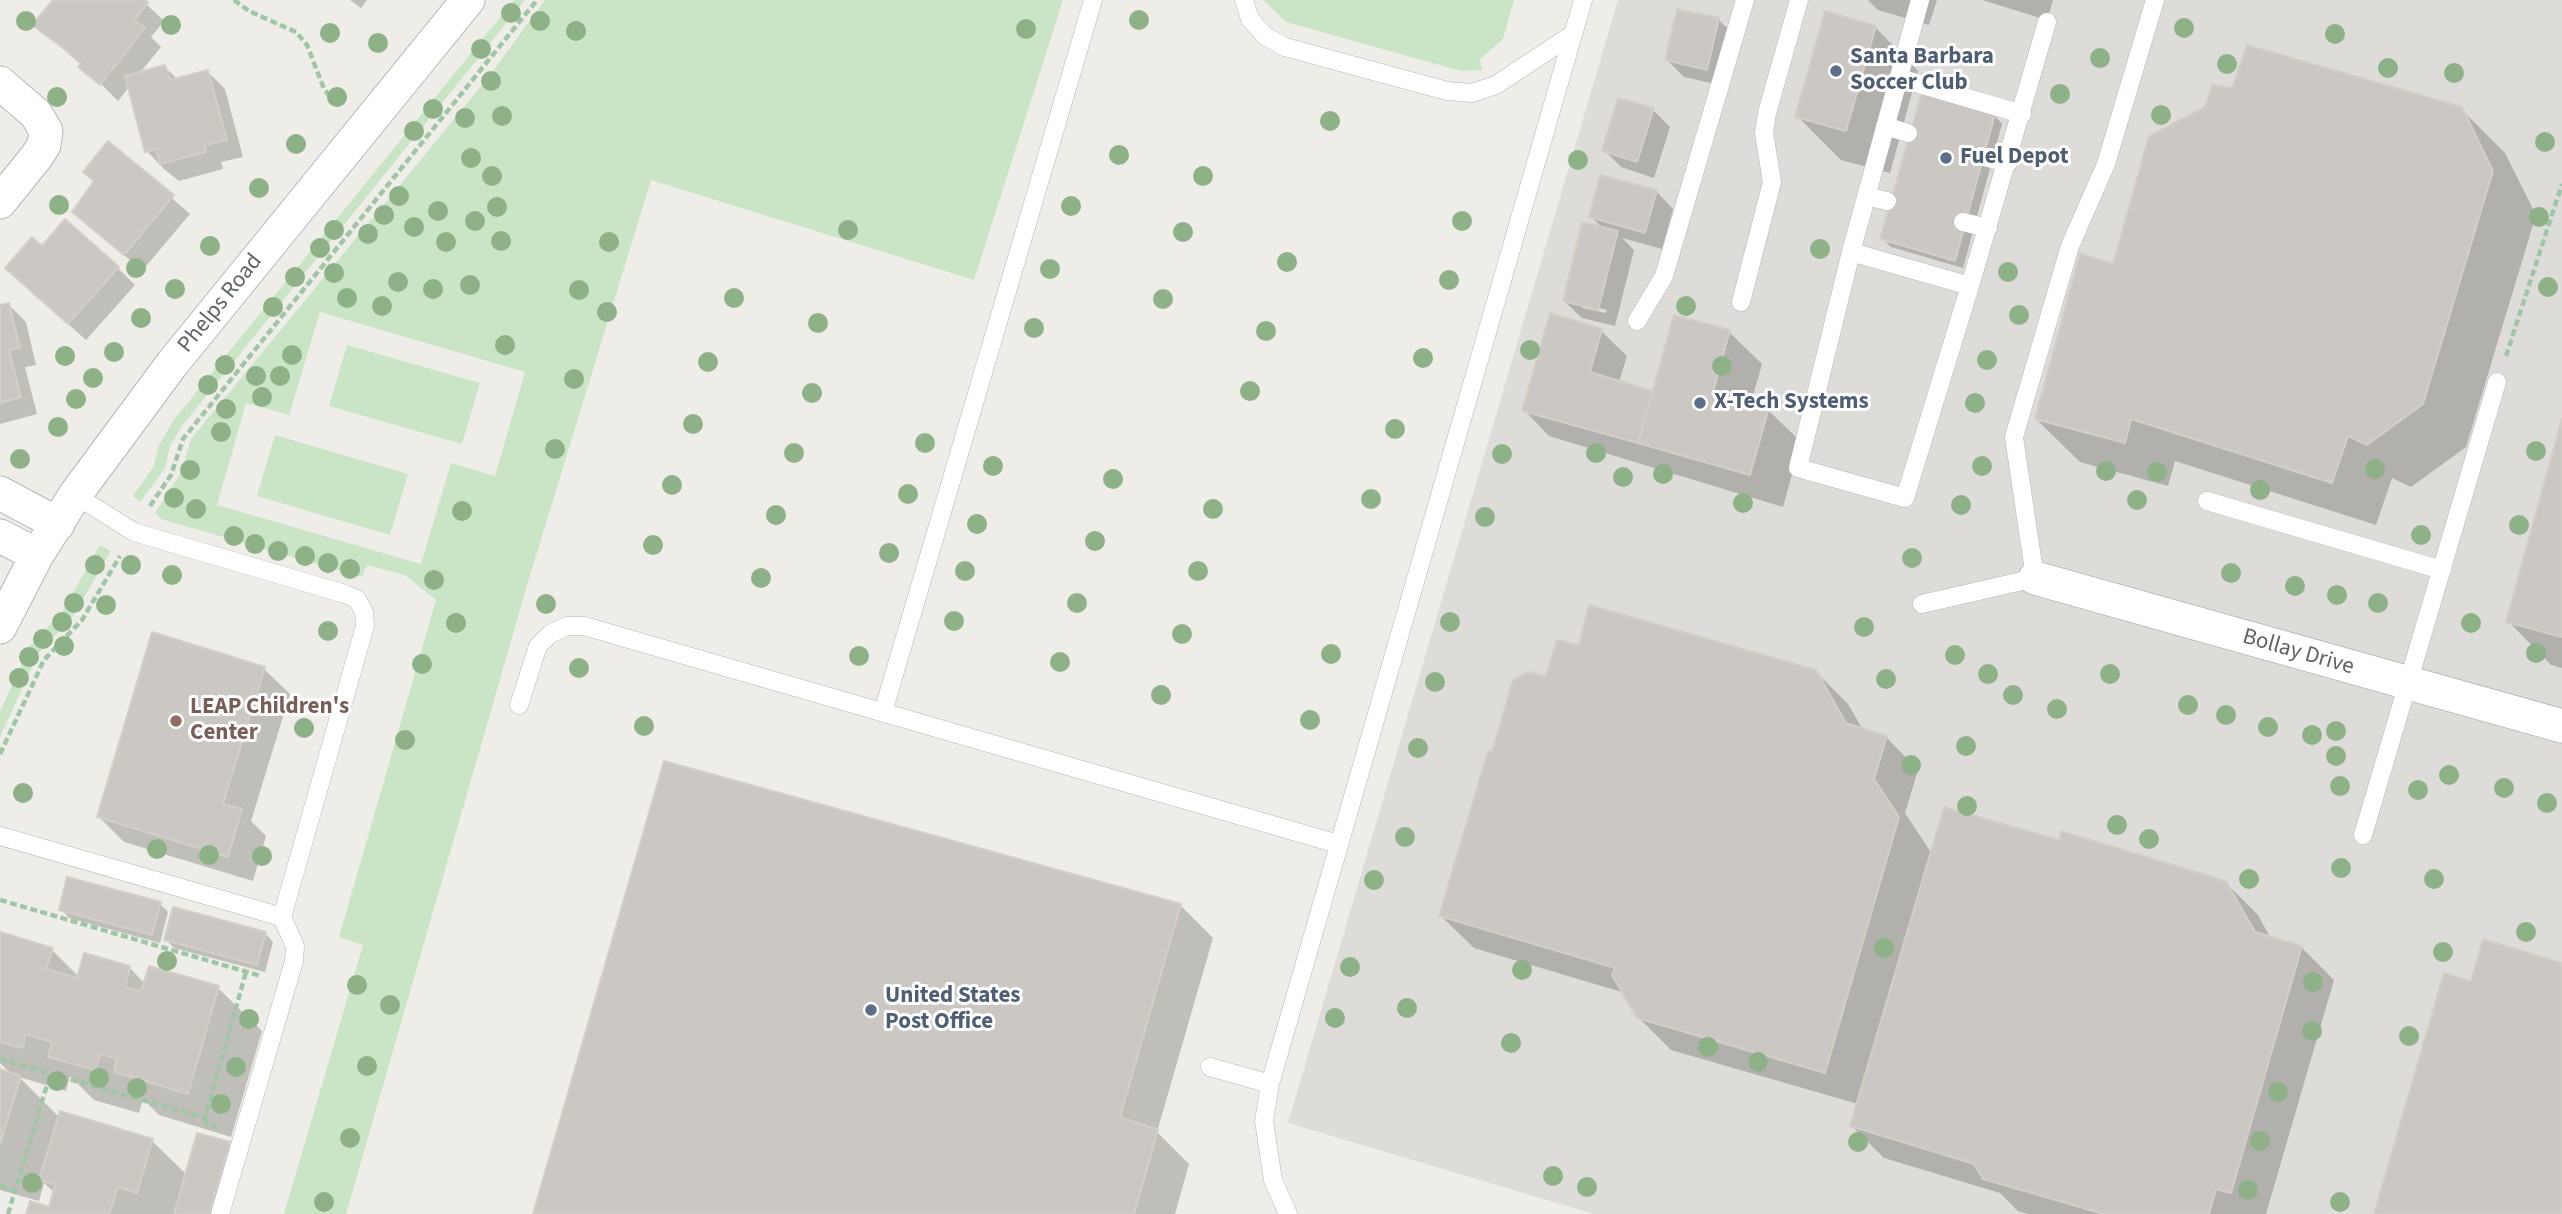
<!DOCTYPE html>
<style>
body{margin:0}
canvas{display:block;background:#efede7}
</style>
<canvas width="2562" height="1214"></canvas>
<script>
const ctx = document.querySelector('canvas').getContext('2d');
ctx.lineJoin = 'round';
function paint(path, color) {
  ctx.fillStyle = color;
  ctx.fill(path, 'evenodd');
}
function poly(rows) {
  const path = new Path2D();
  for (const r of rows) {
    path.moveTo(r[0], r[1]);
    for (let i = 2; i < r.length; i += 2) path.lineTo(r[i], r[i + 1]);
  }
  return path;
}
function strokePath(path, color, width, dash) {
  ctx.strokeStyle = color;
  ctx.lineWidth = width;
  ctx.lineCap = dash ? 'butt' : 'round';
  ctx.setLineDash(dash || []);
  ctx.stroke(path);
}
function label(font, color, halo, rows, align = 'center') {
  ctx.font = font + ' "Source Sans 3",sans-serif';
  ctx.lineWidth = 6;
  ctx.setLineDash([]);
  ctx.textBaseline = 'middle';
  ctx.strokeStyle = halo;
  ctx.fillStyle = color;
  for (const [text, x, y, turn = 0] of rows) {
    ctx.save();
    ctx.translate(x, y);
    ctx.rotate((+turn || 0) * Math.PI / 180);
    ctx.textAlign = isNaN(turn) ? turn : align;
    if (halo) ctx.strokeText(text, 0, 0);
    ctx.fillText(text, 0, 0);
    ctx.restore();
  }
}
paint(poly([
 [1618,0,2562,0,2562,1214,1594,1214,1288,1123]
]), '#dedcd9');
paint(poly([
 [514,0,525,0,182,426,170,446,165,468,140,502,133,496,154,466,158,447,173,421],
 [545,0,1063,0,974,280,651,180,528,582,346,1214,284,1214,363,945,339,937,436,600,405,575,367,565,362,577,161,519,155,513,181,473,191,439,487,79],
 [320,312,525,372,495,476,451,463,421,564,217,505,246,403,289,415],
 [1263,0,1514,0,1503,39,1479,60,1483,70,1461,71,1286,22],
 [347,345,480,383,462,444,329,406],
 [275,435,408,474,390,535,257,496],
 [100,545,111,551,73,616,38,654,0,737,0,711,31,645,62,612]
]), '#c9e5c6');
paint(poly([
 [55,0,142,0,164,21,151,37,161,47,139,74,165,67,178,80,208,72,225,89,243,157,221,162,223,169,179,181,164,169,147,151,129,87,118,101,82,65,34,25],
 [350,0,367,0,361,8],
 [1868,0,1937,0,1929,25,1878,10],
 [1982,0,2053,0,2047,20],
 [1679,11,1719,20,1736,37,1724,86,1684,77,1667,60],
 [1875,27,1918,71,1890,173,1841,160,1797,116],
 [2461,109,2505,153,2536,215,2466,447,2411,487,2392,478,2376,525,2175,461,2168,486,2080,462,2036,419,2114,266],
 [1653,110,1670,127,1654,178,1621,167,1604,150],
 [1994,115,2002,124,1963,268,1891,247,1882,238],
 [109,143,190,214,142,271,75,212,95,182],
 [1656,191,1673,209,1662,249,1622,238,1634,250,1615,326,1582,318,1564,301,1603,229,1591,216],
 [1582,304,1607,310,1606,313,1582,308],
 [42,248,118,268,135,285,86,340,24,285],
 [9,305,26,322,36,365,25,367,37,414,0,424,0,307],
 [1601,331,1627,356,1619,382,1654,393,1729,332,1762,364,1751,403,1768,410,1801,442,1783,507,1549,436,1524,410],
 [2562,425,2562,668,2551,665,2508,621],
 [1580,647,1815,671,1848,704,1863,730,1886,737,1918,770,1905,813,1932,854,2061,842,2225,882,2258,915,2271,939,2301,947,2334,980,2266,1214,2029,1214,2018,1211,2000,1193,1884,1158,1852,1126,1858,1104,1671,1050,1638,1017,1625,993,1474,948,1441,916,1493,754,1547,678],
 [264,669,290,694,251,821,266,836,253,881,124,842,99,817],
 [160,904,168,912,160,943,69,918,61,909],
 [1180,905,1213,938,1157,1132,1189,1164,1175,1214,535,1214],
 [265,933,273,942,265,972,174,948,166,939],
 [0,934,52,950,79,977,85,955,130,968,145,984,150,968,218,988,262,1031,231,1137,159,1115,143,1099,139,1113,94,1100,70,1076,66,1091,19,1077,60,1118,61,1114,152,1141,187,1175,229,1144,237,1152,219,1214,28,1214,50,1209,55,1193,44,1183,39,1201,0,1190,0,1071,12,1075,0,1063]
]), '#0003');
const building = poly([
 [53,0,145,0,148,3,134,20,145,28,100,85,78,67,82,62,32,25,53,0],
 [1677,9,1719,18,1707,70,1665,60,1677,9],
 [1825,11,1876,26,1846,131,1795,117,1825,11],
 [2247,45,2462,107,2493,171,2423,404,2367,445,2348,436,2332,483,2131,419,2125,443,2035,419,2080,253,2113,264,2149,136,2205,107,2212,85,2232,88,2247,45],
 [165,65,170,80,208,70,227,140,205,145,206,152,160,164,156,149,145,152,125,76,165,65],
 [1922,92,1995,114,1955,261,1880,239,1922,92],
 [1618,98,1654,108,1637,162,1602,151,1618,98],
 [108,141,174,195,124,255,72,212,94,181,83,172,108,141],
 [1600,175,1657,190,1645,233,1589,217,1600,175],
 [65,219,119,267,68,324,5,268,32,237,42,246,65,219],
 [1582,222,1618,231,1598,310,1563,301,1582,222],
 [9,303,20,348,9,350,21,397,0,403,0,305,9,303],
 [1550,313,1602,329,1590,372,1653,391,1638,443,1522,411,1550,313],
 [1674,315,1730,330,1713,392,1769,408,1750,475,1638,443,1674,315],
 [2562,418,2562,637,2506,622,2562,418],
 [1589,605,1816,670,1846,723,1887,736,1874,779,1899,817,1825,1073,1637,1018,1612,975,1615,968,1439,916,1488,751,1492,752,1513,680,1527,672,1546,676,1557,640,1579,645,1589,605],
 [152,632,265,667,223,804,242,809,228,857,97,817,152,632],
 [664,761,1181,904,1120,1117,1158,1130,1134,1214,533,1214,664,761],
 [1944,807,2059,840,2061,831,2226,881,2255,932,2302,946,2231,1193,2216,1189,2209,1214,2104,1214,1983,1179,1974,1164,1850,1126,1944,807],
 [67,877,161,902,152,935,59,910,67,877],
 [173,907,266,932,257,965,164,940,173,907],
 [0,932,53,948,46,969,77,978,84,953,130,966,125,987,141,991,149,966,219,986,188,1094,114,1072,117,1059,101,1054,95,1070,48,1057,52,1042,26,1034,22,1048,0,1042,0,932],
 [2483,939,2562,963,2562,1214,2374,1214,2444,973,2471,981,2483,939],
 [0,1069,21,1076,0,1144,0,1069],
 [60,1111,153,1139,137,1193,118,1187,109,1214,26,1214,30,1201,49,1207,55,1185,39,1180,60,1111],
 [197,1133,230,1142,209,1214,174,1214,197,1133]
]);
paint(building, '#cbc8c4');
strokePath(building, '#d4cec6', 2);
const lane = poly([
 [1244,0,1250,19,1265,36,1285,47,1447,91,1472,93,1496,85,1573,34],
 [1920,0,1851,252,1970,286,2047,22],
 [1899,78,2022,114],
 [1885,126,1908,133],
 [1981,156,2008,163],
 [1866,196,1887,201],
 [1963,222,1988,228],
 [1851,252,1798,468,1905,498,1970,286],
 [1741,302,1772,182,1764,133,1767,113,1799,0],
 [1637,321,1664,276,1745,0],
 [75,495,134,532,345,594,357,599,364,612,365,626,282,917],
 [2207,501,2442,570],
 [1922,604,2035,578,2014,437,2070,246,2106,164,2155,0],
 [519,705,538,646,550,634,567,626,584,626,1338,844],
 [883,712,1093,0],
 [2363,835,2497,382],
 [0,836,282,917,295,946,294,961,220,1214],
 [1210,1067,1270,1084],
 [1288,1214,1273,1180,1264,1121,1270,1084,1583,0]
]);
const street = poly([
 [0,83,36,114,46,131,44,145,37,156,0,202],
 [0,493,58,524],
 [0,536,37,555],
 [2035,578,2562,726],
 [0,627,37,555,75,495,172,364,468,0]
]);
strokePath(lane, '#b4b7ba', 19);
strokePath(street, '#b4b7ba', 35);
strokePath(poly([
 [234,0,249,11,296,32,307,45,324,89,338,106],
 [2506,356,2562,184],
 [150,506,171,475,183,439,537,0],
 [0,754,44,660,82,620,120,556],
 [0,900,261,976],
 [0,1059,205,1118,246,972],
 [205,1118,207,1124,217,1127],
 [0,1186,15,1191],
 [8,1214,50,1075]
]), '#9fc6a6', 4.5, [7, 3.5]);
strokePath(lane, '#fff', 18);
strokePath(street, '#fff', 33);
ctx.fillStyle = '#8eb188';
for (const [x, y] of [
 [511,13],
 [1139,20],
 [26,21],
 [540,21],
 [171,25],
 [2184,28],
 [1026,29],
 [576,31],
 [330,33],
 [2335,34],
 [378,43],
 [481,49],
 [2100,58],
 [2227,64],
 [2388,68],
 [2454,73],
 [491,81],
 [2060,94],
 [57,97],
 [337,97],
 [433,109],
 [2161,115],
 [502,116],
 [465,118],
 [1330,121],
 [414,131],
 [2545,142],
 [296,144],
 [1119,155],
 [471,158],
 [1578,160],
 [492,176],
 [1203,176],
 [259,188],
 [399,196],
 [59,205],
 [1071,206],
 [497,207],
 [438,211],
 [384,215],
 [2539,217],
 [475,221],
 [1462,221],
 [414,227],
 [334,230],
 [848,230],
 [1183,232],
 [368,234],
 [501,241],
 [446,242],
 [609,242],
 [210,246],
 [320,248],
 [1820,249],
 [1287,262],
 [136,268],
 [1050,269],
 [2008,272],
 [334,273],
 [295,277],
 [1449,280],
 [398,282],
 [470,285],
 [2548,287],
 [175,289],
 [433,289],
 [579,290],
 [347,298],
 [734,298],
 [1163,299],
 [382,306],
 [1686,306],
 [273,307],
 [607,312],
 [2019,315],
 [141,318],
 [818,323],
 [1034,328],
 [1266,331],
 [505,345],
 [1530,350],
 [114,352],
 [292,355],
 [65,356],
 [1423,358],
 [1987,360],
 [708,362],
 [225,365],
 [1722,366],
 [256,376],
 [280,376],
 [93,378],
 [574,379],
 [208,385],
 [1250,391],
 [812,393],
 [262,397],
 [76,399],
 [1975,403],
 [226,409],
 [693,424],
 [58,427],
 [1395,429],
 [221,432],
 [925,443],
 [555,449],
 [2536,451],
 [794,453],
 [1596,453],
 [1502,454],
 [20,459],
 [993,466],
 [1982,466],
 [2375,469],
 [190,470],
 [2106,471],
 [2157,472],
 [1663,474],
 [1623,477],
 [1113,479],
 [672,485],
 [2260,490],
 [908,494],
 [174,498],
 [1371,499],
 [2137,500],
 [1743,503],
 [1961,505],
 [196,509],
 [1213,509],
 [462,511],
 [776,515],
 [1485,517],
 [977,524],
 [2519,525],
 [2421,535],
 [234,536],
 [1095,541],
 [255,544],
 [653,545],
 [278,551],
 [889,553],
 [305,556],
 [1912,558],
 [328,563],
 [95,565],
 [131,565],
 [350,569],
 [965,571],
 [1198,571],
 [2231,573],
 [172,575],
 [761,578],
 [434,580],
 [2295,586],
 [2337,595],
 [74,603],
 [1077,603],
 [2378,603],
 [546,604],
 [106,605],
 [954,621],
 [62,622],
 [1450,622],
 [456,623],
 [2471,623],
 [1864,627],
 [328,631],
 [1182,634],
 [43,639],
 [64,646],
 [2536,653],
 [1331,654],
 [1955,655],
 [859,656],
 [29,657],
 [1060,662],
 [422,664],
 [579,668],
 [1988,674],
 [2110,674],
 [19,678],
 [1886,679],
 [1435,682],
 [1161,695],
 [2013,695],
 [2188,705],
 [2057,709],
 [2226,715],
 [1310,720],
 [644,726],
 [2268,727],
 [304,728],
 [2336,731],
 [2312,735],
 [405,740],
 [1966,746],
 [1418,748],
 [2336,756],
 [1911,765],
 [2449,775],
 [2340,786],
 [2504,788],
 [2418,790],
 [23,793],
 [2547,803],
 [1967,806],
 [2117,825],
 [1405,837],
 [2149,839],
 [157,849],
 [209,855],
 [262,856],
 [2341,868],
 [2249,879],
 [2434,879],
 [1374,880],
 [2526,932],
 [1884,948],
 [2443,952],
 [167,961],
 [1350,967],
 [1522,970],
 [2313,982],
 [357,985],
 [390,1005],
 [1407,1008],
 [1335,1018],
 [249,1019],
 [2312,1031],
 [2409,1036],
 [1511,1043],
 [1708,1047],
 [1758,1062],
 [367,1066],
 [236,1067],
 [99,1078],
 [57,1081],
 [137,1088],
 [2278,1092],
 [221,1104],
 [350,1138],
 [2260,1141],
 [1858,1142],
 [1553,1176],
 [32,1183],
 [1587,1187],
 [2248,1190],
 [324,1202],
 [2340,1202]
]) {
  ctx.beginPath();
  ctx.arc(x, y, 10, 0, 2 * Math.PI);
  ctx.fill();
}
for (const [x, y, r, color] of [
 [1836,71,7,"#5c6f8a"],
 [1946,158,7,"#5c6f8a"],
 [1700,403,7,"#5c6f8a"],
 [176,721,7,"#8d6e63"],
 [871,1010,7,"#5c6f8a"]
]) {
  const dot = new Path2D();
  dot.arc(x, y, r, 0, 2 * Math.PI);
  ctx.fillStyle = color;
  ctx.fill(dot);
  strokePath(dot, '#fff', 2.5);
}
label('bold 23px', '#4e5e75', '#fff', [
 ["Santa Barbara",1850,58],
 ["Soccer Club",1850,84],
 ["Fuel Depot",1960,158],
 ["X-Tech Systems",1714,403],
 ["United States",885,997],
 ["Post Office",885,1023]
], 'left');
label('23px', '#5e6366', '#fff', [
 ["Phelps Road",221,304,-51],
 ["Bollay Drive",2298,653,16]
]);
label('bold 23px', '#785e54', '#fff', [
 ["LEAP Children's",190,708],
 ["Center",190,734]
], 'left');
</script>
